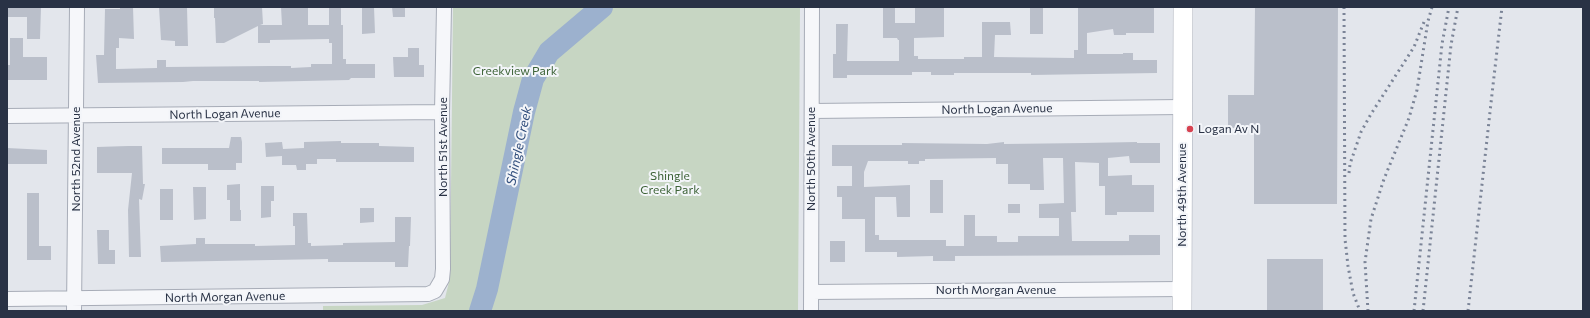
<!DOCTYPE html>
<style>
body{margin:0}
#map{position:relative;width:1590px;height:318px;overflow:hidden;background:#e3e6ec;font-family:Commissioner,sans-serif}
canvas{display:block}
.frame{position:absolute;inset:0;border:8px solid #293245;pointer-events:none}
</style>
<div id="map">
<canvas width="1590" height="318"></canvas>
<div class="frame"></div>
</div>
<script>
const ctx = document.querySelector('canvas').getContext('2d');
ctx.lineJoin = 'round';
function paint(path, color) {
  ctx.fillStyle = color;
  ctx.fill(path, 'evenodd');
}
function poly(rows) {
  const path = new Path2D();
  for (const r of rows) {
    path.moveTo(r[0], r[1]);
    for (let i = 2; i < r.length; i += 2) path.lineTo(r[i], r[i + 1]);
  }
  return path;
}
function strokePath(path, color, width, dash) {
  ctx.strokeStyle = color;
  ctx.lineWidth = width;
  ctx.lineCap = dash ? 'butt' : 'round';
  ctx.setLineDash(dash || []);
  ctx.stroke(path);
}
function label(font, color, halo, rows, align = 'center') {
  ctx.font = font + ' Commissioner,sans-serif';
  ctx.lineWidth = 4;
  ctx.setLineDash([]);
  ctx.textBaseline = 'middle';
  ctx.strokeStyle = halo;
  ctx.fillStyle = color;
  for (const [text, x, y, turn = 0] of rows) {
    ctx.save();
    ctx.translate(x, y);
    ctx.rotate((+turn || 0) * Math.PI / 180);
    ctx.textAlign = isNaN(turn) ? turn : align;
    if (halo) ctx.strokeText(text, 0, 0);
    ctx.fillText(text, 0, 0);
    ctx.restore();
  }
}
paint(poly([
 [453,7,800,7,798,311,323,311,323,306,422,305,445,298,450,278]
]), '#c7d6c3');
strokePath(poly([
 [480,311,487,289,524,112,533,79,549,52,602,7]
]), '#9cb1ce', 22);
paint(poly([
 [7,7,41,7,40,39,27,39,27,17,7,17],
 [120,7,133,7,134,39,119,38,119,48,116,48,116,69,157,68,157,60,166,60,166,67,269,66,291,66,291,68,311,67,311,64,332,64,332,43,329,43,329,39,270,40,270,43,258,43,258,26,224,43,216,43,215,18,214,18,214,7,262,7,263,24,260,25,282,25,281,7,308,7,308,25,329,25,329,7,341,7,341,25,343,25,343,59,346,59,346,64,375,64,375,78,351,78,349,80,259,82,259,81,193,81,183,82,98,83,96,55,104,55,105,9,120,9],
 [159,7,187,7,188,46,175,46,175,41,161,40],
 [362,7,374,7,375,33,362,34],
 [392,7,405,7,405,17,393,17],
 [883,7,895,7,895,23,915,23,915,7,944,7,944,37,914,38,914,56,918,56,918,59,964,59,964,57,982,57,982,22,1010,22,1011,35,995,35,994,57,1074,58,1074,50,1078,50,1078,7,1154,7,1154,33,1126,33,1126,35,1114,35,1113,29,1087,33,1087,54,1123,54,1123,53,1133,53,1133,60,1157,60,1157,73,1031,75,1031,73,954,73,954,75,931,75,931,72,912,72,912,75,847,75,847,78,833,78,833,54,836,54,836,24,848,24,847,61,899,61,899,40,898,40,897,38,883,38],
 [1030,7,1043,7,1043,34,1030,34],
 [1255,7,1338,7,1337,204,1254,204,1254,128,1228,128,1228,95,1254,95],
 [10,38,23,38,23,57,47,57,47,80,7,80,7,65,10,65],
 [408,48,419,48,419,65,424,65,424,77,394,77,393,57,408,57],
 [231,137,241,137,242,142,242,163,236,163,236,170,208,170,208,164,162,164,162,148,229,148],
 [341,141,341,143,379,143,379,146,414,147,414,162,336,162,336,159,317,159,317,164,306,164,306,170,297,170,296,165,282,165,282,156,266,157,265,143,282,142,283,149,304,148,304,142],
 [1004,142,1004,144,1085,143,1137,142,1137,143,1160,143,1160,163,1130,163,1129,156,1108,158,1108,176,1132,175,1132,185,1154,185,1154,212,1117,212,1117,215,1105,215,1105,186,1099,186,1099,163,1075,162,1076,212,1071,212,1072,241,1129,241,1129,235,1160,235,1160,255,955,256,955,261,933,261,933,256,897,257,897,252,865,252,865,219,842,219,842,197,837,197,837,186,852,186,852,166,832,166,832,145,902,145,902,143,987,144],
 [996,158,996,164,1008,164,1008,184,1030,184,1030,190,1044,190,1043,158,1063,158,1064,203,1039,204,1039,218,1059,218,1059,236,1018,236,1018,242,997,242,997,236,975,236,975,215,964,215,964,246,946,246,946,240,879,240,879,235,875,235,875,197,896,197,897,217,910,217,910,185,864,187,864,172,868,161,908,161,908,164,919,164,919,161,925,161,925,159],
 [128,146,142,146,143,184,145,184,142,200,139,199,141,257,129,257,128,210,132,173,97,173,97,147],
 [7,148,47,150,47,164,7,164],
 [930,180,943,180,943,213,930,213],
 [240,184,240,210,241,210,241,221,230,221,230,200,227,200,227,185],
 [261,186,274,186,274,201,271,201,271,217,261,218],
 [193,187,206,187,206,219,194,220],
 [160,189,173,189,173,220,160,220],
 [27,193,39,193,39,246,51,246,51,260,27,260],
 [1008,204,1020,204,1020,213,1008,213],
 [360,208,374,208,374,222,360,223],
 [293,213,307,213,308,243,311,243,311,246,343,245,343,243,395,242,395,217,411,217,410,246,409,246,408,267,395,267,395,262,328,262,328,259,161,262,160,246,196,244,196,238,205,238,205,244,255,244,255,246,295,245,295,226,293,226],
 [97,230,109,230,109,250,115,250,115,264,98,264],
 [830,241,845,241,845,262,830,262],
 [1267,259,1323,259,1323,311,1267,311]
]), '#babfca');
const street = poly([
 [812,111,1182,107],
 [7,116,442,112],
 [811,292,1182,289],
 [7,299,428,294,435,291,442,279,443,269,442,112,444,7],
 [74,311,77,7],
 [811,311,812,7]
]);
const secondary = poly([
 [1182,311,1183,7]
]);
strokePath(street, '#a7acb7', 16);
strokePath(secondary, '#a7acb7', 20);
strokePath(street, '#f6f7fa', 14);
strokePath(secondary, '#fff', 19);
strokePath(poly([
 [1344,7,1345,239,1348,266,1353,293,1360,311],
 [1349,173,1350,164,1361,132,1371,114,1414,47,1424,22],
 [1368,311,1365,262,1371,219,1384,179,1409,118,1417,90,1428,21,1432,7],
 [1414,311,1442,44,1449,7],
 [1423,311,1451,45,1458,7],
 [1468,311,1492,94,1502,7]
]), '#7b8497', 3, [2, 4]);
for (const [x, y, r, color] of [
 [1190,129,4,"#d74250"]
]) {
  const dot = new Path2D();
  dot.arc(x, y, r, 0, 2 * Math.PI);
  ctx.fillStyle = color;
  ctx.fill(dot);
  strokePath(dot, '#f3f5f9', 1.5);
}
label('12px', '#3c6236', '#f3f5f9', [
 ["Creekview Park",515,71],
 ["Shingle",670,176],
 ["Creek Park",670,190]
]);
label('12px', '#293245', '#f3f5f9', [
 ["North Logan Avenue",997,109,-1],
 ["North Logan Avenue",225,114,-1],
 ["North 51st Avenue",443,147,-90],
 ["North 52nd Avenue",76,159,-90],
 ["North 50th Avenue",811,159,-90],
 ["North 49th Avenue",1182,195,-90],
 ["North Morgan Avenue",996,290],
 ["North Morgan Avenue",225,297,-1]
]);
label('12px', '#293245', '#f3f5f9', [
 ["Logan Av N",1198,129]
], 'left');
label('italic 13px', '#314e7c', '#f3f5f9', [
 ["Shingle Creek",519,146,-78]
]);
</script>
